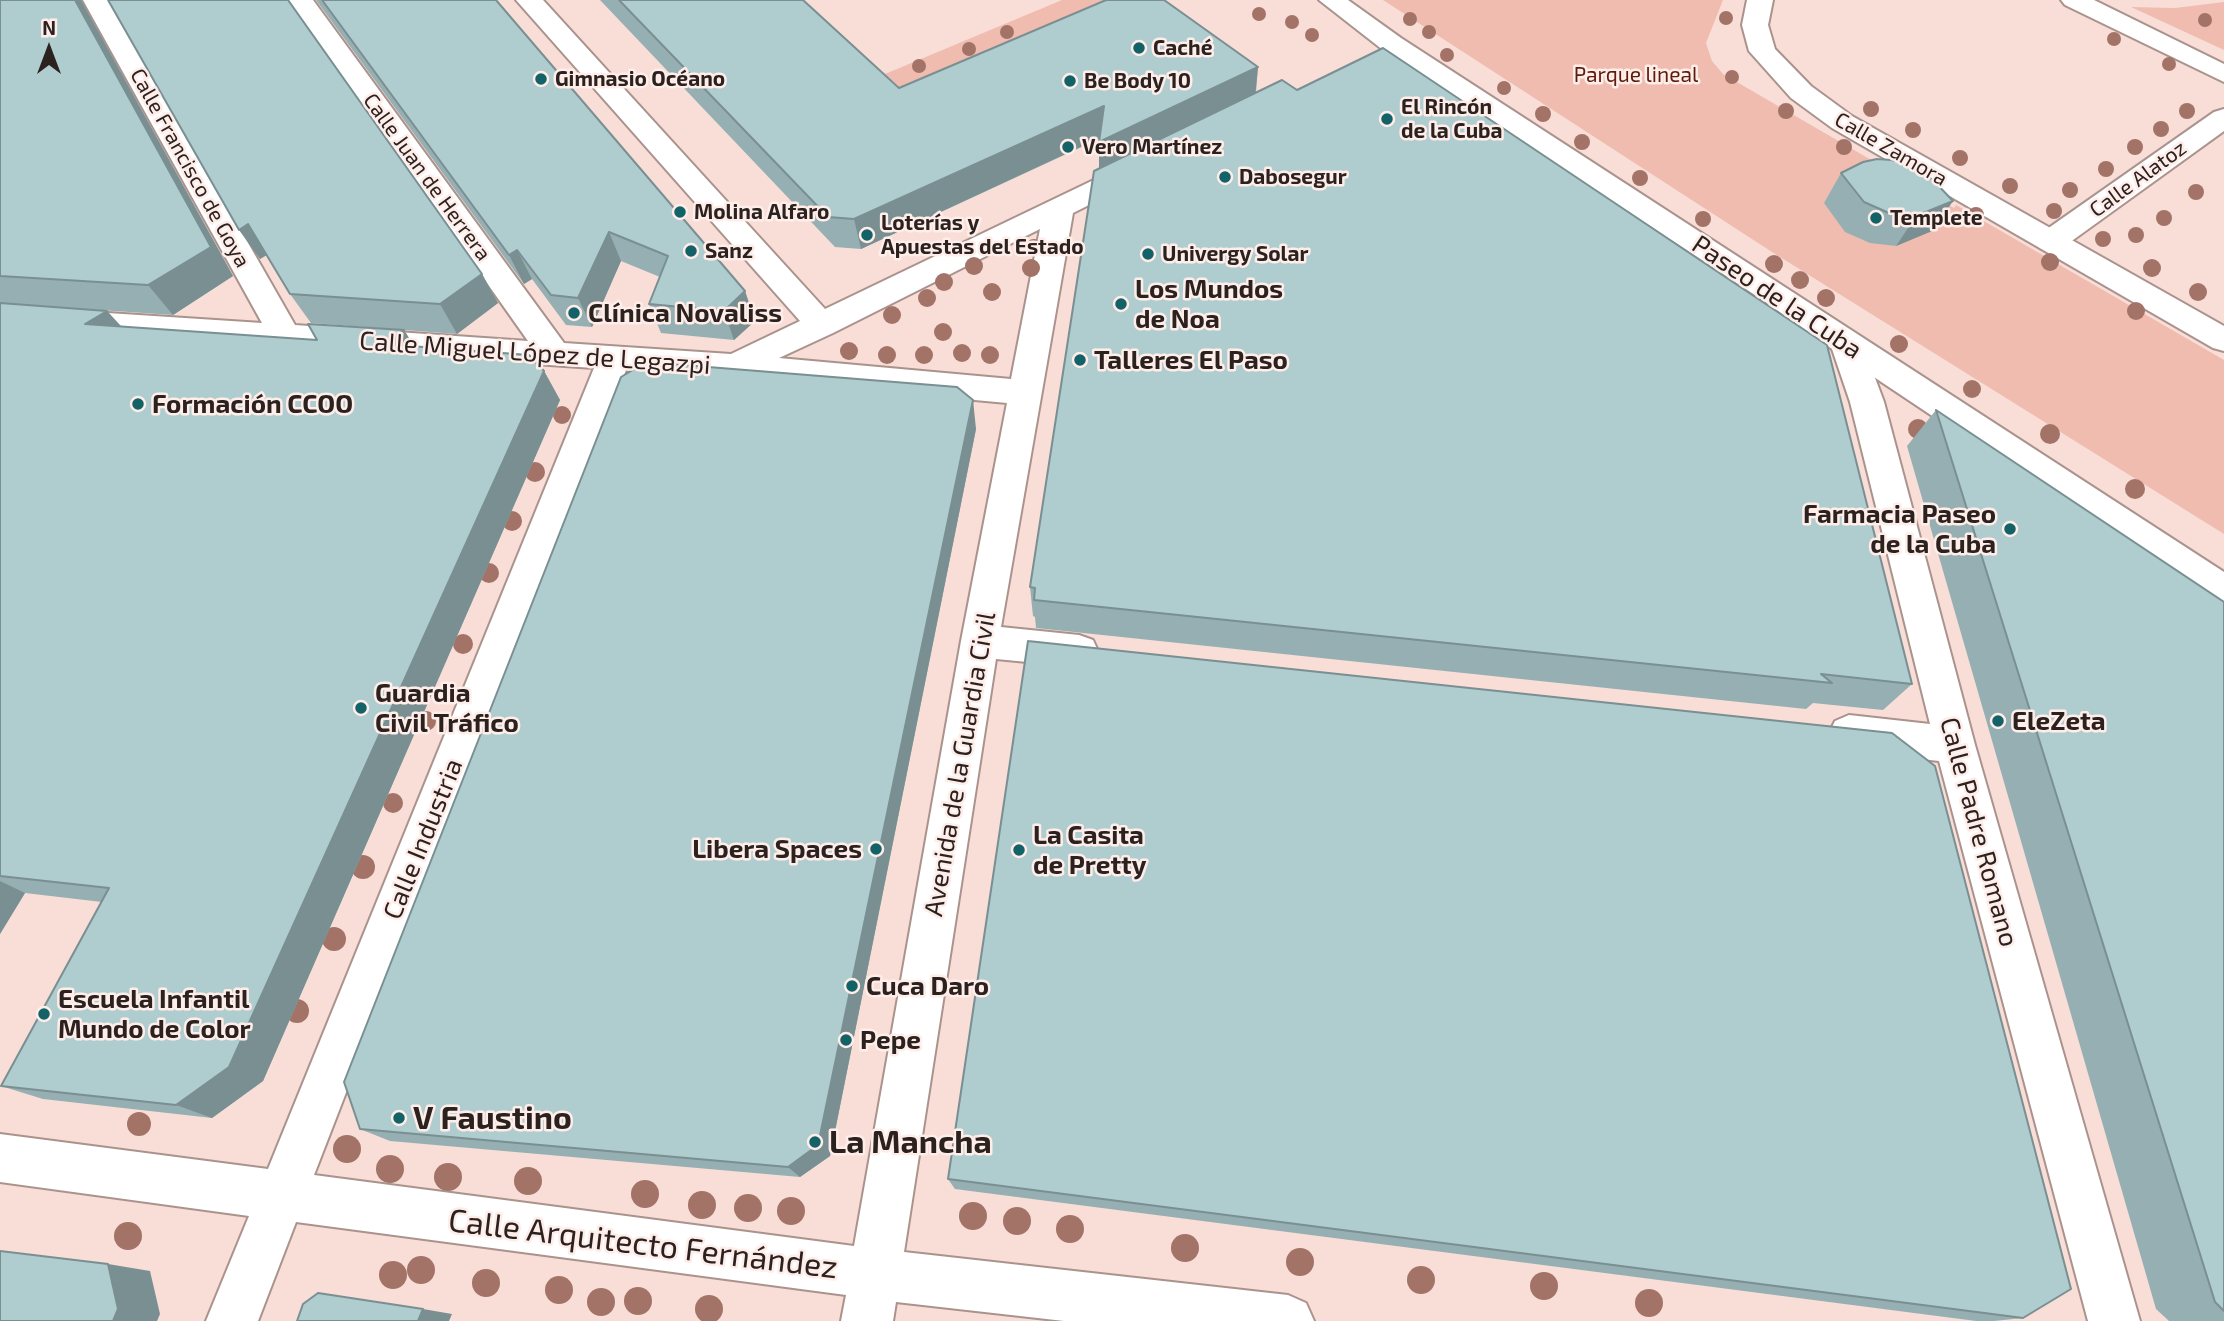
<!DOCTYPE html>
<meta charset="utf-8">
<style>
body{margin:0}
#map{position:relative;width:2224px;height:1321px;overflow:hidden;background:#f8ded7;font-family:"Exo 2",sans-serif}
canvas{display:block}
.north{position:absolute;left:14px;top:14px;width:70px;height:70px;-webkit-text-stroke:5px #feede9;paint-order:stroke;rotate:0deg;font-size:19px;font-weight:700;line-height:28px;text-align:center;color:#2b221f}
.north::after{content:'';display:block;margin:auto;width:24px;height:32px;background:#2b221f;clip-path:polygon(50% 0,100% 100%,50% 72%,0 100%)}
</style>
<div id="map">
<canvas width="2224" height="1321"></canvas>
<div class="north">N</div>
</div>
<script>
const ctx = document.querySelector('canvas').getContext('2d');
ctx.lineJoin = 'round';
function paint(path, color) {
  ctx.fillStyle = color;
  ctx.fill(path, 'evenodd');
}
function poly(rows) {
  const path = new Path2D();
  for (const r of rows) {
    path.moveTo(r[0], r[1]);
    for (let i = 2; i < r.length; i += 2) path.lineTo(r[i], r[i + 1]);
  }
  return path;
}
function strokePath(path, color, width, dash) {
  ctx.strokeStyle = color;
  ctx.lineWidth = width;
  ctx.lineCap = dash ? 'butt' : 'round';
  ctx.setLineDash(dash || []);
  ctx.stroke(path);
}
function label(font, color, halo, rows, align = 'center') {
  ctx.font = font + ' "Exo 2",sans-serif';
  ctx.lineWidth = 5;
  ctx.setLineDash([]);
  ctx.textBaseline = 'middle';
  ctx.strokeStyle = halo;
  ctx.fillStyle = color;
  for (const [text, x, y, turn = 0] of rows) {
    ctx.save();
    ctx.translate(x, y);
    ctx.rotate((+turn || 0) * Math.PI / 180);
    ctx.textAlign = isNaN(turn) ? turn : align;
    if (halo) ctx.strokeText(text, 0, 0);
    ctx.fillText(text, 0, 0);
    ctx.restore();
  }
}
paint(poly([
 [1062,0,1126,0,910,96,885,74],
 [1383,0,1723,0,1706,43,1712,61,1723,74,1954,208,1956,205,2224,360,2224,534,1772,252],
 [2224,2,2224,50,2131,7,2175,8]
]), '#f0bcaf');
const street = poly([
 [83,0,109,0,295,325,528,341,287,0,313,0,564,343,731,354,800,321,516,0,543,0,825,309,1127,164,1137,161,1147,164,1151,170,1147,176,1073,213,1001,627,1079,635,1093,640,1098,651,1093,662,1079,667,996,659,904,1252,1288,1295,1306,1303,1314,1321,1064,1321,896,1302,893,1321,841,1321,846,1295,296,1222,258,1321,206,1321,249,1216,0,1182,0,1134,268,1169,594,368,0,328,0,306,262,323,83,0],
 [1040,229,1011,379,779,358,833,333,1040,229],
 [626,370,736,378,1007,403,961,641,854,1246,314,1175,626,370],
 [2061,0,2094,0,2224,64,2224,82,2065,5,2061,0],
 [2224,109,2224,131,2062,248,2051,251,2040,248,2036,241,2040,234,2214,112,2224,109],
 [1846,332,1857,335,1862,343,1884,402,1975,745,2140,1321,2088,1321,1939,761,1849,751,1835,745,1829,733,1835,721,1849,715,1930,724,1850,402,1830,343,1835,335,1846,332]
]);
const secondary = poly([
 [1319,0,1348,0,1401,38,2224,572,2224,606,2211,602,1835,351,1764,301,1383,50,1319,0],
 [1747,0,1773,0,1768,25,1775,49,1811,86,1852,116,2224,326,2224,351,2213,348,1832,128,1791,98,1749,51,1742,25,1747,0]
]);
strokePath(street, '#ab938d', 4);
strokePath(secondary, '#ab938d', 4);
paint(street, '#fff');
paint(secondary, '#fff');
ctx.fillStyle = '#a37367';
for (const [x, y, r] of [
 [1259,14,7],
 [1726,18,7],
 [1410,19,7],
 [2205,20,7],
 [1292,22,7],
 [1007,32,7],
 [1429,32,7],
 [1312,35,7],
 [2114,39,7],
 [969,49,7],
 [1447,55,7],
 [2169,64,7],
 [919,66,7],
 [1732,77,7],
 [1504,88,7],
 [1871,109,8],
 [1786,111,8],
 [2187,111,8],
 [1543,114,8],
 [2161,129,8],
 [1913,130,8],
 [1582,142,8],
 [1844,147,8],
 [2135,147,8],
 [1960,158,8],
 [2106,169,8],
 [1640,178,8],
 [2010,186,8],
 [2070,190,8],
 [2196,192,8],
 [2054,211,8],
 [1976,215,8],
 [2164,218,8],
 [1703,219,8],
 [2136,235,8],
 [2103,239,8],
 [1034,247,8],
 [2050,262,9],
 [1774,264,9],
 [974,266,9],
 [1031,268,9],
 [2152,268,9],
 [1800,280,9],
 [944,282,9],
 [992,292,9],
 [2198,292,9],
 [927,298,9],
 [1826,298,9],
 [2136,311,9],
 [892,315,9],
 [943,332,9],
 [1899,344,9],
 [849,351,9],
 [962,353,9],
 [887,355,9],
 [924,355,9],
 [990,355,9],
 [1972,389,9],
 [562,415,9],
 [1918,429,10],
 [2050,434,10],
 [535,472,10],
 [2135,489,10],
 [512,521,10],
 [489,573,10],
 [463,644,10],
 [426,721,10],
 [393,803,10],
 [363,867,12],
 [334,939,12],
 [297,1011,12],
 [139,1124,12],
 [347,1149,14],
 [390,1169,14],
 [448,1177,14],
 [528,1181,14],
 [645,1194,14],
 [702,1205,14],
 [748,1208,14],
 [791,1211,14],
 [973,1216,14],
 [1017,1221,14],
 [1070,1229,14],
 [128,1236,14],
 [1185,1248,14],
 [1300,1262,14],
 [421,1270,14],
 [393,1275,14],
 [1421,1280,14],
 [486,1283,14],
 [1544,1286,14],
 [559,1290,14],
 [638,1301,14],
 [601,1302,14],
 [1649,1303,14],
 [709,1309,14]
]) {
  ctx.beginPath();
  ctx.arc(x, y, r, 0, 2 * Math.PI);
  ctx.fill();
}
paint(poly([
 [0,0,81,0,233,276,173,315,71,308,107,311,122,327,317,340,404,330,414,346,544,371,560,400,263,1081,212,1118,43,1099,1,1086,102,902,25,893,0,934],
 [108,0,482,274,498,303,457,334,311,323,290,294,267,255,260,259],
 [316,0,496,0,745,291,755,321,734,340,661,333,649,304,660,277,621,261,592,327,566,325,532,279,524,284],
 [600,0,803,0,899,88,1258,67,1256,93,1912,684,1883,710,1813,703,1806,709,1036,628,1035,617,1033,616,1030,587,1099,168,1099,139,861,249,835,247],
 [1841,173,1953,201,1932,231,1896,246,1870,243,1845,232,1824,203],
 [1936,410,2224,602,2224,1321,2169,1321,2156,1309,1907,446],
 [976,429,830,1156,800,1177,390,1141,360,1129],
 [948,1179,2023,1318,1994,1321,1976,1321,955,1189]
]), '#96afb2');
paint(poly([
 [75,0,81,0,233,276,173,315,148,285],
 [1258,67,1255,97,1099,172,1099,142],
 [1104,106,1104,136,861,249,854,219],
 [1953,201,1932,231,1896,246,1916,216],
 [248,224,270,253,260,259,239,230],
 [609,232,621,261,592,327,578,298],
 [517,250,532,279,524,284,509,255],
 [482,274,498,303,457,334,440,304],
 [745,291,755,321,734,340,724,311],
 [107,311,133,340,85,324],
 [404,330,422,359,384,344],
 [544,371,560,400,263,1081,212,1118,176,1105],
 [973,400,976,429,830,1156,800,1177,788,1167],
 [0,881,25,893,0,934],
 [108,1264,150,1271,160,1314,157,1321,113,1321],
 [423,1309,452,1314,449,1321,418,1321]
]), '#7a8f91');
const building = poly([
 [0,0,75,0,211,247,148,285,0,276,0,0],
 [108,0,288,0,482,274,440,304,290,294,248,224,239,230,108,0],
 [322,0,496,0,745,291,724,311,649,304,668,256,609,232,578,298,551,295,517,250,509,255,322,0],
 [619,0,803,0,899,88,1106,0,1164,0,1258,67,1099,142,1104,106,854,219,828,217,619,0],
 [1383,48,1827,345,1912,684,1821,674,1832,683,1034,600,1035,588,1030,587,1094,171,1282,80,1297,90,1383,48],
 [1877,159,1892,160,1919,169,1934,181,1953,201,1916,216,1889,213,1864,202,1841,173,1863,162,1877,159],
 [0,303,107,311,85,324,317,340,308,324,404,330,384,344,529,355,544,371,229,1067,176,1105,1,1086,109,888,0,876,0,303],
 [646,362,957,387,973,400,818,1145,788,1167,360,1129,344,1082,621,377,646,362],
 [1936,410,2224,602,2224,1311,2215,1302,1936,410],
 [1028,641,1892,733,1935,766,2071,1289,2023,1318,948,1179,1028,641],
 [0,1251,108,1264,118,1309,113,1321,0,1321,0,1251],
 [318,1293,423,1309,418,1321,297,1321,303,1304,318,1293]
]);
paint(building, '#afcccf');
strokePath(building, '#7a8f91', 2);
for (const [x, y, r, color] of [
 [1139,48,7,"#126268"],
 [541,79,7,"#126268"],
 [1070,81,7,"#126268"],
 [1387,119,7,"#126268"],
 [1068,147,7,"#126268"],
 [1225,177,7,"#126268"],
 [680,212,7,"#126268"],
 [1876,218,7,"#126268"],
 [867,235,7,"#126268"],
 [691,251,7,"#126268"],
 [1148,254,7,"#126268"],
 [1121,304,7,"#126268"],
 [574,313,7,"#126268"],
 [1080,360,7,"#126268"],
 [138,404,7,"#126268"],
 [2010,529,7,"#126268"],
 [361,708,7,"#126268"],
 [1998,721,7,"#126268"],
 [876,849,7,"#126268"],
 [1019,850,7,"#126268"],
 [852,986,7,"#126268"],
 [44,1014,7,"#126268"],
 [846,1040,7,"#126268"],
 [399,1118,7,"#126268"],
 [815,1142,7,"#126268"]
]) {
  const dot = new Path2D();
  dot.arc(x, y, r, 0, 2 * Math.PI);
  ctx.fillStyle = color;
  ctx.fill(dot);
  strokePath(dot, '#feede9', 2.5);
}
label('bold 21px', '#2b221f', '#feede9', [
 ["Caché",1153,48],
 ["Gimnasio Océano",555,79],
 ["Be Body 10",1084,81],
 ["El Rincón",1401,107],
 ["de la Cuba",1401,131],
 ["Vero Martínez",1082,147],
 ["Dabosegur",1239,177],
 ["Molina Alfaro",694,212],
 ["Templete",1890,218],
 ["Loterías y",881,223],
 ["Apuestas del Estado",881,247],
 ["Sanz",705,251],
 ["Univergy Solar",1162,254]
], 'left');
label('21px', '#5e1b0b', '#feede9', [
 ["Parque lineal",1636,75]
]);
label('21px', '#2b221f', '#feede9', [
 ["Calle Zamora",1891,149,30],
 ["Calle Francisco de Goya",190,168,61],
 ["Calle Juan de Herrera",427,177,54],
 ["Calle Alatoz",2138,179,-36]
]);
label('bold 26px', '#2b221f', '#feede9', [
 ["Los Mundos",1135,289],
 ["de Noa",1135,319],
 ["Clínica Novaliss",588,313],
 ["Talleres El Paso",1094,360],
 ["Formación CCOO",152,404],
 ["Farmacia Paseo",1996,514,"right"],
 ["de la Cuba",1996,544,"right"],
 ["Guardia",375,693],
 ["Civil Tráfico",375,723],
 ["EleZeta",2012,721],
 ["La Casita",1033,835],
 ["de Pretty",1033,865],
 ["Libera Spaces",862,849,"right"],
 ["Cuca Daro",866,986],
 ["Escuela Infantil",58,999],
 ["Mundo de Color",58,1029],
 ["Pepe",860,1040]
], 'left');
label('26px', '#2b221f', '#feede9', [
 ["Paseo de la Cuba",1777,297,34],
 ["Calle Miguel López de Legazpi",535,353,4],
 ["Avenida de la Guardia Civil",960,764,-80],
 ["Calle Padre Romano",1979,832,75],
 ["Calle Industria",423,839,-68]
]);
label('bold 32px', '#2b221f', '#feede9', [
 ["V Faustino",413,1118],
 ["La Mancha",829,1142]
], 'left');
label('32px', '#2b221f', '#feede9', [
 ["Calle Arquitecto Fernández",643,1244,7]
]);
</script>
